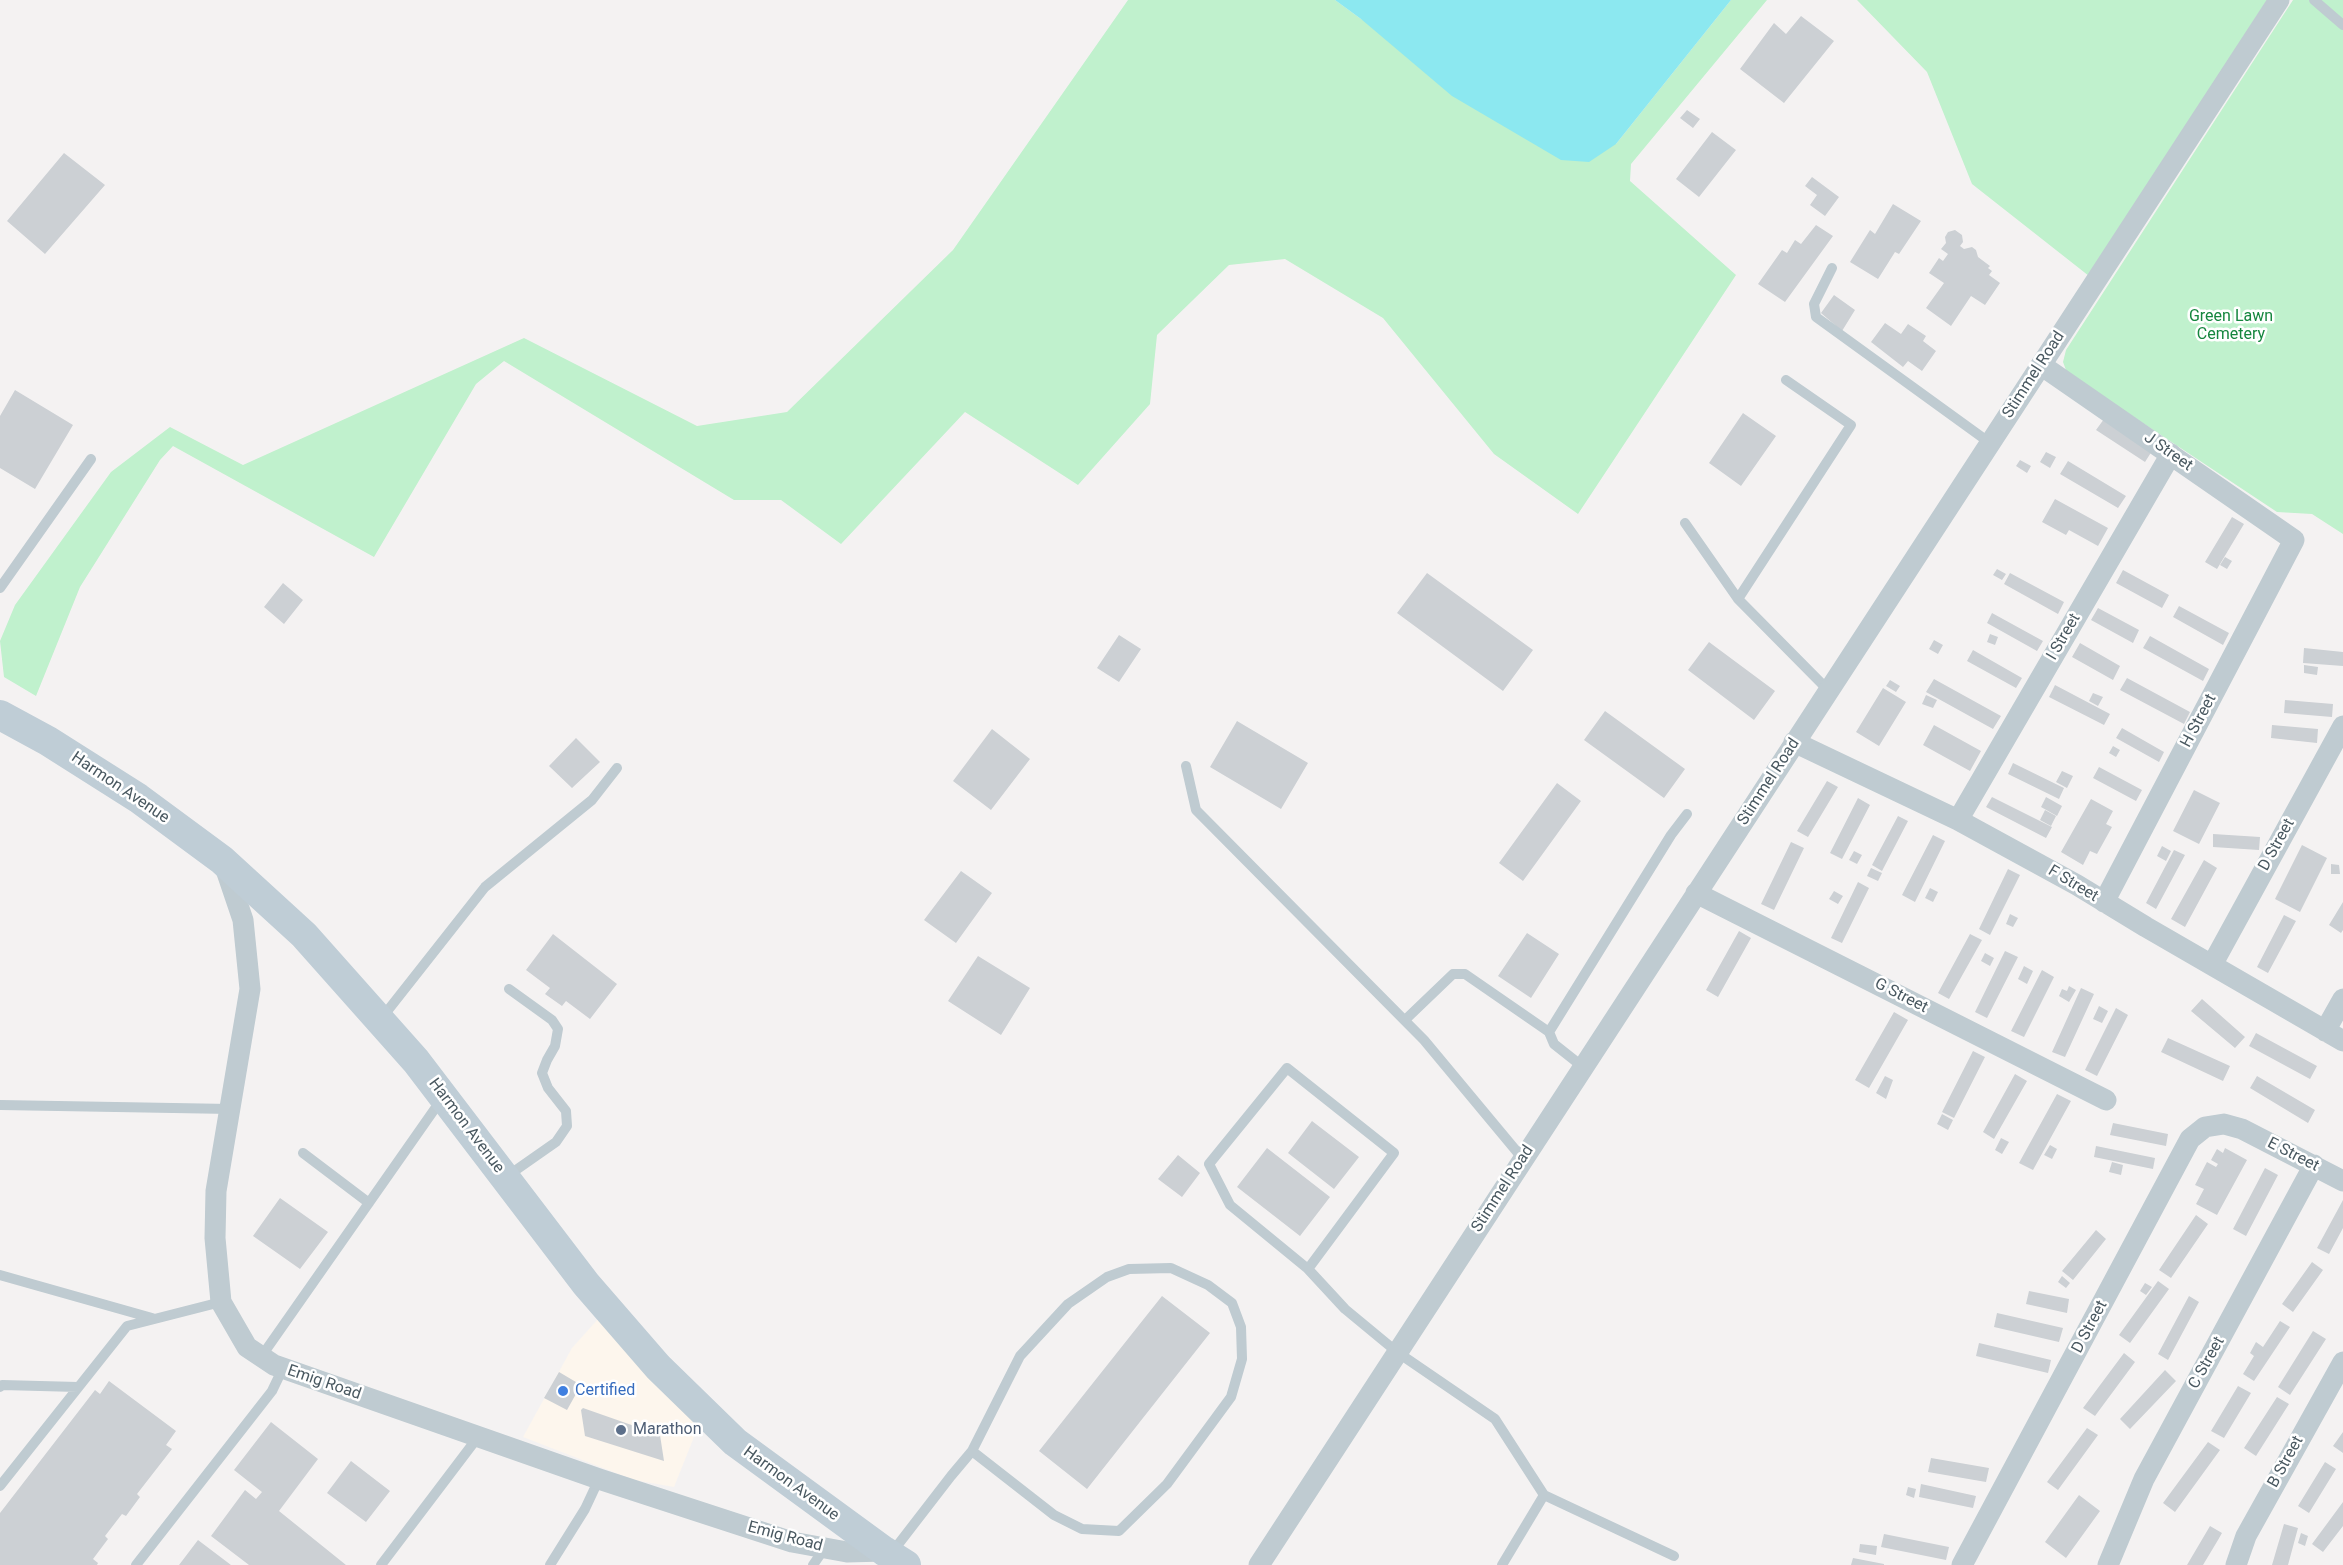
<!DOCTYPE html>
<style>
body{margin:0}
canvas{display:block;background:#f4f2f2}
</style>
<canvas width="2343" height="1565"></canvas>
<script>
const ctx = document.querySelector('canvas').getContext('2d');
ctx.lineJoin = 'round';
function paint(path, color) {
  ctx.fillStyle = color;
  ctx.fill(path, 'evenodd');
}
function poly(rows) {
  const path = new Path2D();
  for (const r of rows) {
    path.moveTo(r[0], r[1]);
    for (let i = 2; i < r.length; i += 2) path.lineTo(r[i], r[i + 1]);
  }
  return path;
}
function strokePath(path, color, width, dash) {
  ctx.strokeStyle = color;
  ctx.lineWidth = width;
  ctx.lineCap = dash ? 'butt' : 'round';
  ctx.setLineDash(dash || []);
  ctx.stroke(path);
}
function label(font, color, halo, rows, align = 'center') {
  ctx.font = font + ' Roboto,sans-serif';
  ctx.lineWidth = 5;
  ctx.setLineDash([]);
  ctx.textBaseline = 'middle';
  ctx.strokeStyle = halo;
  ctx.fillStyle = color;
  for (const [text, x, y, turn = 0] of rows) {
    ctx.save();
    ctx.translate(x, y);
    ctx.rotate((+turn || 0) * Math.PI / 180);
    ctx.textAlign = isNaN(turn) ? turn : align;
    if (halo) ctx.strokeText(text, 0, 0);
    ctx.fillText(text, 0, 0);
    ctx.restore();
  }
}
paint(poly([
 [599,1318,700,1422,674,1487,634,1480,523,1437,572,1348]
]), '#fdf6ed');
paint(poly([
 [1128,0,1335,0,1361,19,1616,144,1731,0,1767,0,1631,164,1630,181,1736,275,1578,514,1494,454,1383,318,1285,259,1229,265,1157,335,1150,404,1078,485,965,412,841,544,781,500,734,500,504,361,476,384,374,557,173,446,160,460,80,587,36,696,4,677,0,641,15,605,111,472,170,427,243,465,524,338,697,426,787,412,953,250],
 [1857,0,2267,0,2089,276,1972,184,1927,72],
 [2293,0,2343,0,2343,534,2312,514,2277,512,2075,378,2066,370,2063,362,2066,350]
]), '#c0f1cd');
paint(poly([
 [1335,0,1731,0,1616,144,1589,162,1561,160,1452,96,1361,19]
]), '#8ce8f0');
paint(poly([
 [1801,16,1834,41,1784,103,1740,69,1774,23,1786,34],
 [1687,110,1700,119,1693,128,1680,118],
 [1712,132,1736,150,1699,197,1676,179],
 [64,153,105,185,45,254,7,221],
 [1812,177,1839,197,1825,216,1810,205,1817,195,1805,186],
 [1893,204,1921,221,1899,254,1895,252,1878,279,1850,262,1870,230,1875,234],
 [1816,225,1833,236,1785,302,1758,284,1782,250,1787,253,1795,240,1801,244],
 [1955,230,1962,235,1963,242,1960,246,1964,249,1972,247,1976,250,1978,257,1990,266,1988,268,1992,271,1989,275,2000,283,1985,305,1971,296,1951,326,1926,308,1944,283,1929,273,1939,258,1943,261,1948,254,1941,249,1946,243,1945,237,1948,232],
 [1834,295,1855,310,1842,331,1821,313],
 [1885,323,1901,334,1908,324,1926,336,1923,341,1936,351,1922,371,1908,361,1903,367,1871,342],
 [15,390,73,425,35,489,0,468,0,416],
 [1743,413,1776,436,1741,486,1709,463],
 [2104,419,2152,451,2145,462,2096,430],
 [2046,452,2056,457,2050,468,2040,462],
 [2020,460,2031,466,2027,473,2016,466],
 [2068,461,2126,496,2118,508,2060,474],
 [2055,499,2108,528,2098,546,2069,530,2066,535,2042,522],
 [2232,517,2244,524,2217,569,2205,562],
 [2225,557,2232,561,2227,569,2220,565],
 [1997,569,2006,574,2002,580,1993,575],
 [2123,570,2169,595,2162,608,2116,583],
 [1427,573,1533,650,1503,691,1397,613],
 [2010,573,2064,602,2058,614,2004,584],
 [283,583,303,600,284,624,264,607],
 [2179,606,2229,633,2223,645,2173,617],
 [2098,608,2139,630,2133,643,2091,620],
 [1992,613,2043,641,2037,651,1987,623],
 [1990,634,1998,637,1995,645,1987,642],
 [1119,635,1141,649,1119,682,1097,668],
 [2150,636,2209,669,2203,681,2143,648],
 [1934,640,1943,645,1938,654,1929,649],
 [1709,642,1775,691,1754,720,1688,670],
 [2080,643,2120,666,2113,680,2072,657],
 [2304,648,2343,652,2343,666,2303,663],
 [1973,650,2022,678,2016,688,1967,661],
 [2304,665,2318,667,2317,675,2304,673],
 [2127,678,2190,712,2184,724,2120,690],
 [1934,679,2001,716,1993,729,1926,692],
 [1890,680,1900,686,1896,692,1886,686],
 [2055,685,2110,714,2104,725,2049,697],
 [1883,688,1906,702,1879,746,1856,732],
 [2093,693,2103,697,2098,706,2089,701],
 [1926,695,1937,700,1933,708,1922,704],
 [2285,700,2333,704,2332,717,2284,713],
 [1605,711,1685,769,1664,798,1584,740],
 [1237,721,1308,763,1281,809,1210,767],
 [1934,725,1981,751,1970,771,1923,745],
 [2272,725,2318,729,2317,743,2271,738],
 [2122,728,2164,752,2159,762,2116,738],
 [992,729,1030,759,991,810,953,781],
 [576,738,600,762,572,788,549,766],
 [2113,746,2120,750,2116,757,2109,753],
 [2013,763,2064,788,2059,799,2008,774],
 [2099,767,2142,790,2136,801,2093,778],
 [2062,771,2073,776,2067,788,2056,782],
 [1827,781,1838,787,1808,837,1797,831],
 [1557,783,1581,801,1523,881,1499,863],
 [2194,790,2220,803,2199,844,2173,831],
 [1992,797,2052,827,2046,838,1986,807],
 [2046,797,2062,806,2057,816,2041,807],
 [1858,798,1870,805,1842,859,1830,853],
 [2091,799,2113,811,2106,824,2112,827,2097,854,2090,851,2083,865,2061,852],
 [2045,810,2056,816,2051,826,2040,820],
 [1898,816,1908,821,1882,871,1872,865],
 [2213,834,2260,837,2259,850,2213,847],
 [1933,835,1945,841,1915,902,1902,895],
 [1791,842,1804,848,1774,910,1761,904],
 [2302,845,2327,858,2300,912,2275,899],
 [2162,846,2171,851,2166,861,2157,856],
 [2174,850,2185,855,2156,909,2146,903],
 [1854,851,1862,855,1857,864,1849,860],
 [2204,860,2217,868,2185,927,2171,919],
 [2331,864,2339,865,2340,874,2331,874],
 [1871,868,1882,873,1878,881,1867,876],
 [2008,869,2020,875,1990,935,1979,929],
 [961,871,992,893,956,943,924,920],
 [1858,882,1869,888,1842,943,1831,938],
 [1930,888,1938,892,1933,902,1925,898],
 [1834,891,1843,896,1838,904,1829,899],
 [2343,902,2343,930,2341,933,2329,925],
 [2010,914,2018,918,2013,927,2006,924],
 [2284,915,2296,921,2268,973,2257,967],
 [1739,931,1751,938,1718,997,1706,990],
 [1527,933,1559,954,1531,998,1498,976],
 [553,934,617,984,590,1019,566,1001,562,1006,545,994,550,988,526,970],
 [1970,934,1982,940,1949,999,1938,993],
 [2005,951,2018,957,1987,1018,1975,1012],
 [1985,953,1994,958,1990,966,1981,961],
 [978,956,1030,988,1001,1035,948,1001],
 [2024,966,2033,971,2027,984,2018,979],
 [2042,970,2054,977,2024,1037,2011,1031],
 [2069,986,2076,990,2069,1002,2059,996,2062,989,2067,991],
 [2081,988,2094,994,2065,1057,2052,1052],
 [2202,999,2245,1037,2235,1048,2191,1011],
 [2099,1006,2108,1011,2102,1023,2093,1019],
 [2116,1008,2128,1015,2097,1076,2085,1070],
 [1894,1012,1908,1020,1869,1088,1855,1080],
 [2256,1033,2317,1066,2310,1079,2249,1046],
 [2168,1038,2230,1066,2223,1081,2161,1052],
 [1973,1051,1985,1057,1954,1118,1942,1112],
 [2015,1074,2027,1081,1994,1139,1983,1132],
 [1885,1076,1893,1080,1886,1099,1876,1093],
 [2257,1076,2315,1110,2308,1123,2250,1088],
 [2057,1094,2071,1101,2033,1170,2019,1163],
 [1942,1114,1953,1120,1948,1130,1937,1124],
 [1312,1121,1359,1157,1334,1189,1288,1153],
 [2113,1123,2168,1134,2166,1146,2110,1135],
 [2001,1138,2009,1142,2002,1154,1995,1150],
 [2050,1145,2057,1149,2052,1159,2044,1155],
 [2096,1146,2155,1158,2153,1169,2094,1157],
 [1267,1148,1330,1197,1300,1236,1237,1187],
 [2225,1148,2247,1160,2217,1215,2196,1204,2204,1189,2195,1185,2207,1162,2216,1167,2218,1164,2211,1160,2217,1149,2223,1153],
 [1178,1155,1200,1173,1182,1197,1158,1179],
 [2112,1162,2123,1165,2121,1175,2109,1172],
 [2265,1168,2278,1175,2246,1236,2233,1229],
 [280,1198,328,1232,300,1269,253,1236],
 [2343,1200,2343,1228,2329,1254,2317,1248],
 [2196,1215,2208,1224,2171,1278,2159,1270],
 [2096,1230,2106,1239,2073,1280,2062,1271],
 [2312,1262,2323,1270,2293,1312,2282,1304],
 [2062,1276,2070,1283,2066,1288,2058,1282],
 [2158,1281,2169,1289,2130,1343,2119,1335],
 [2145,1283,2152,1287,2146,1295,2140,1291],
 [2029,1291,2069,1299,2067,1313,2026,1304],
 [1162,1296,1210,1333,1087,1489,1039,1451],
 [2189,1296,2199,1302,2168,1360,2158,1354],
 [1997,1313,2063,1328,2059,1342,1994,1327],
 [2280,1321,2290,1327,2254,1381,2243,1374,2254,1356,2250,1353,2256,1342,2263,1347],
 [2313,1331,2326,1339,2290,1395,2278,1387],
 [1979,1343,2051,1360,2048,1373,1976,1356],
 [2124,1353,2135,1362,2095,1416,2083,1408],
 [2165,1370,2176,1381,2130,1429,2120,1419],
 [559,1372,581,1385,567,1410,544,1398],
 [109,1381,176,1431,166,1445,172,1449,137,1494,140,1497,126,1516,122,1514,105,1536,108,1539,93,1559,98,1563,97,1565,0,1565,0,1513,95,1390,100,1394],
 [2238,1386,2251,1393,2224,1438,2211,1431],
 [2277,1397,2289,1404,2256,1456,2244,1448],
 [583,1408,660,1435,664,1461,585,1436,581,1410],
 [271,1422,318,1459,279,1511,346,1565,249,1565,211,1536,245,1490,256,1499,262,1492,234,1470],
 [2087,1428,2098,1435,2058,1490,2047,1482],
 [2343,1432,2343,1453,2333,1446],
 [2208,1442,2220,1450,2175,1512,2163,1503],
 [1931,1458,1989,1468,1986,1482,1928,1472],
 [351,1461,390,1491,366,1522,327,1493],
 [2325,1462,2336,1469,2309,1513,2298,1506],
 [1921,1484,1976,1496,1973,1508,1919,1497],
 [1908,1487,1916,1489,1914,1498,1906,1495],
 [2079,1495,2100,1511,2066,1558,2045,1542],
 [2343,1502,2343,1526,2323,1552,2312,1544],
 [2284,1524,2298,1528,2288,1565,2272,1565],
 [2210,1526,2222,1533,2218,1540,2203,1565,2187,1565],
 [2301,1533,2308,1536,2305,1546,2298,1543],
 [1884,1534,1949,1547,1946,1560,1881,1547],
 [198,1540,231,1565,179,1565],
 [1860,1544,1877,1546,1876,1555,1859,1552],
 [1853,1558,1884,1564,1884,1565,1851,1565]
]), '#ccd0d4');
strokePath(poly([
 [2314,0,2343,25],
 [1832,268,1814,304,1816,317,1990,443],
 [1786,380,1851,425,1738,599,1828,690],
 [1685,523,1738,599],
 [0,588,91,459],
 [1186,766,1196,810,1424,1040,1523,1159],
 [381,1019,485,887,592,800,617,768],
 [1405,1020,1453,974,1465,974,1549,1032],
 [1583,1067,1554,1044,1549,1032,1671,835,1687,814],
 [0,1105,231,1109],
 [303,1153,369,1203],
 [506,1177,556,1142,567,1126,566,1111,548,1088,542,1073,547,1060,555,1046,558,1029,552,1020,509,989],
 [1308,1269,1230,1205,1209,1164,1287,1068,1394,1153,1308,1269,1345,1309,1397,1352,1495,1419,1544,1495,1674,1556],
 [0,1275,152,1318],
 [261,1357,441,1100],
 [0,1387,2,1385,78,1387],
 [0,1486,127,1326,221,1302],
 [890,1555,951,1476,972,1451,1054,1515,1082,1529,1119,1531,1167,1484,1231,1397,1242,1359,1241,1327,1232,1303,1208,1285,1171,1268,1129,1269,1107,1277,1068,1304,1020,1356,972,1451],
 [136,1565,272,1391,283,1368],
 [381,1565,478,1437],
 [550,1565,585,1509,599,1479],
 [813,1565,824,1549],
 [1502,1565,1544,1495]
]), '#bfcbd1', 10);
strokePath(poly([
 [2041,365,2294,540,2104,902],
 [1794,742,1958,820,2077,885,2146,927,2343,1041],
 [1958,820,2171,454],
 [224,864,243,920,250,989,216,1191,215,1238,221,1302,247,1347,274,1365,599,1479,792,1542,847,1552,884,1551],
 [1696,893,2106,1100],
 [2212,965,2343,726],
 [2325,1031,2343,999],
 [1259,1565,2279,0],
 [1962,1565,2190,1139,2205,1127,2224,1124,2242,1129,2343,1181],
 [2108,1565,2144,1479,2314,1165],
 [2236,1565,2246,1536,2343,1362]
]), '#bfcbd1', 21);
strokePath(poly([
 [0,715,48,741,138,798,222,860,304,935,416,1061,586,1284,658,1367,735,1442,884,1551,906,1565]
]), '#bfcdd6', 30);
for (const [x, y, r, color] of [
 [563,1391,6,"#3f7fe0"],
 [621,1430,6,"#5c6f8a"]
]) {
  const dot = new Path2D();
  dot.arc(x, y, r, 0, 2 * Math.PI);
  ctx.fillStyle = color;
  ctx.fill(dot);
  strokePath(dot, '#fff', 2);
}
label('16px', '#15863e', '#fff', [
 ["Green Lawn",2231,317],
 ["Cemetery",2231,335]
]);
label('16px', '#495860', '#fff', [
 ["Stimmel Road",2034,375,-57],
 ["J Street",2168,452,35],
 ["I Street",2064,637,-60],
 ["H Street",2199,721,-62],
 ["Stimmel Road",1769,782,-57],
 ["Harmon Avenue",120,788,34],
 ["D Street",2277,845,-61],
 ["F Street",2073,884,31],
 ["G Street",1901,996,27],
 ["Harmon Avenue",466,1126,53],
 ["E Street",2293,1155,27],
 ["Stimmel Road",1503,1189,-57],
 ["D Street",2090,1327,-62],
 ["C Street",2207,1363,-61],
 ["Emig Road",324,1383,19],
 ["B Street",2286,1462,-61],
 ["Harmon Avenue",791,1484,36],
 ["Emig Road",785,1537,15]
]);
label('16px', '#366cbe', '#fff', [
 ["Certified",575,1391]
], 'left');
label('16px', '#4e5e75', '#fff', [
 ["Marathon",633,1430]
], 'left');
</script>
